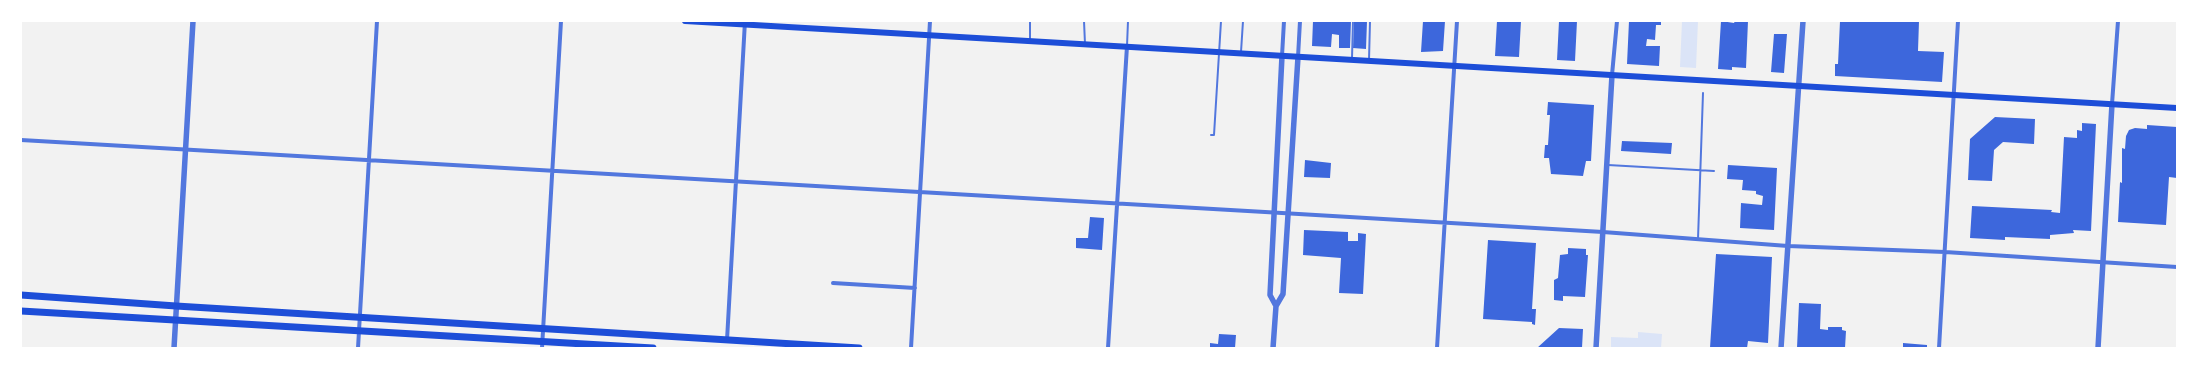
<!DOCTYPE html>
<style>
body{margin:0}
#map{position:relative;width:2198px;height:369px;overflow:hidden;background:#f2f2f2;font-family:Barlow,sans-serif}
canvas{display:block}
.frame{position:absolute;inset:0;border:22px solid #fff;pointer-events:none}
</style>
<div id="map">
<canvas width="2198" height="369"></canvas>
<div class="frame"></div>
</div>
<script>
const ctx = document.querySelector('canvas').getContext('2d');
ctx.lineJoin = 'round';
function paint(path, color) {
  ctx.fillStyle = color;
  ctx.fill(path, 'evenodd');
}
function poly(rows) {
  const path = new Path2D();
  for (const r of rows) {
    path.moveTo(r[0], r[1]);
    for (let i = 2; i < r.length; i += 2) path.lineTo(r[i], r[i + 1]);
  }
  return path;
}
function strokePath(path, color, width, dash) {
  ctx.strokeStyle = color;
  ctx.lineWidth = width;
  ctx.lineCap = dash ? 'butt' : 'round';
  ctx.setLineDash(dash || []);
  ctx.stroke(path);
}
paint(poly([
 [1682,21,1698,21,1696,68,1680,67],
 [1638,332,1662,334,1661,348,1611,348,1611,337,1638,338]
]), '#dbe4f7');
paint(poly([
 [1313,21,1351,21,1350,48,1339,48,1339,35,1332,34,1331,47,1312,46],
 [1354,21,1367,21,1366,49,1353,48],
 [1423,21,1445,21,1443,51,1421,52],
 [1497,21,1521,21,1519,57,1495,56],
 [1559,21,1577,21,1575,61,1557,60],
 [1629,21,1661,21,1661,25,1656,25,1655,40,1647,39,1646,46,1660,46,1659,66,1627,64],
 [1721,21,1734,23,1735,21,1748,21,1746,68,1732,67,1732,70,1718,69],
 [1840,21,1919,21,1918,51,1944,52,1942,82,1835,76,1835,64,1838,64],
 [1774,34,1787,34,1784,73,1771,72],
 [1548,102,1594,105,1591,161,1586,161,1583,176,1551,174,1549,158,1544,158,1545,145,1548,145,1550,115,1547,115],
 [1995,117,2035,119,2034,144,2003,142,1994,150,1992,181,1968,180,1970,139],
 [2082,123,2096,124,2091,231,2073,230,2074,233,2050,235,2050,239,2005,237,2005,240,1970,238,1972,206,2052,210,2051,212,2060,213,2064,137,2077,138,2077,130,2082,131],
 [2147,125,2177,127,2177,178,2169,177,2166,225,2118,222,2120,182,2122,183,2122,148,2125,149,2126,136,2129,130,2135,128,2147,129],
 [1622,141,1672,143,1671,154,1621,151],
 [1305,160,1331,163,1330,178,1304,177],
 [1728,165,1777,168,1774,230,1740,228,1741,203,1762,205,1763,196,1756,194,1756,191,1742,190,1743,180,1727,179],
 [1090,217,1104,218,1102,250,1076,248,1076,238,1088,238],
 [1304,230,1348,232,1348,241,1358,241,1358,233,1366,234,1363,294,1339,293,1341,258,1303,255],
 [1488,240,1536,243,1532,309,1536,309,1535,325,1532,324,1532,322,1483,319],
 [1568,248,1586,249,1586,255,1588,255,1585,297,1563,296,1563,301,1554,300,1554,280,1558,278,1560,255,1568,254],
 [1716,254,1772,257,1768,343,1748,341,1747,348,1710,348],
 [1799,303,1821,304,1820,329,1828,330,1828,327,1842,327,1842,330,1846,331,1845,348,1797,348],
 [1559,328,1583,329,1582,348,1537,348],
 [1219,334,1236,335,1235,348,1210,348,1210,343,1218,344],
 [1903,343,1927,345,1927,348,1903,348]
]), '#3d67dc');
strokePath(poly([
 [1084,21,1085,44],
 [1030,40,1030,21],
 [1127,46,1128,21],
 [1241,52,1243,21],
 [1352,58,1353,21],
 [1369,60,1370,21],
 [1211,135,1214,135,1221,21],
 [1608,165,1714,171],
 [1698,239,1703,93]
]), '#5277de', 2);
strokePath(poly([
 [1282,56,1284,21],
 [1298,57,1300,21],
 [1612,75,1617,21],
 [2112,104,2118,21],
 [21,140,1265,212,1603,232,1788,246,1945,252,2177,267],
 [833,283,915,288],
 [727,340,745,21],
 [358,348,377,21],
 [542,348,561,21],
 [911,348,930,21],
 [1108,348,1127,46],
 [1437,348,1457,21],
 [1939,348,1958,21]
]), '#5277de', 4);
strokePath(poly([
 [1276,306,1270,295,1282,56],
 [174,348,193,21],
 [1273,348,1276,306,1283,294,1298,57],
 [1596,348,1612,75],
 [1781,348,1803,21],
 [2098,348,2112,104]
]), '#5277de', 5.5);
strokePath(poly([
 [685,21,2177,108]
]), '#1d4ed8', 6);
strokePath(poly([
 [21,295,176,306,859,348],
 [21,311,653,348]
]), '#1d4ed8', 7);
</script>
